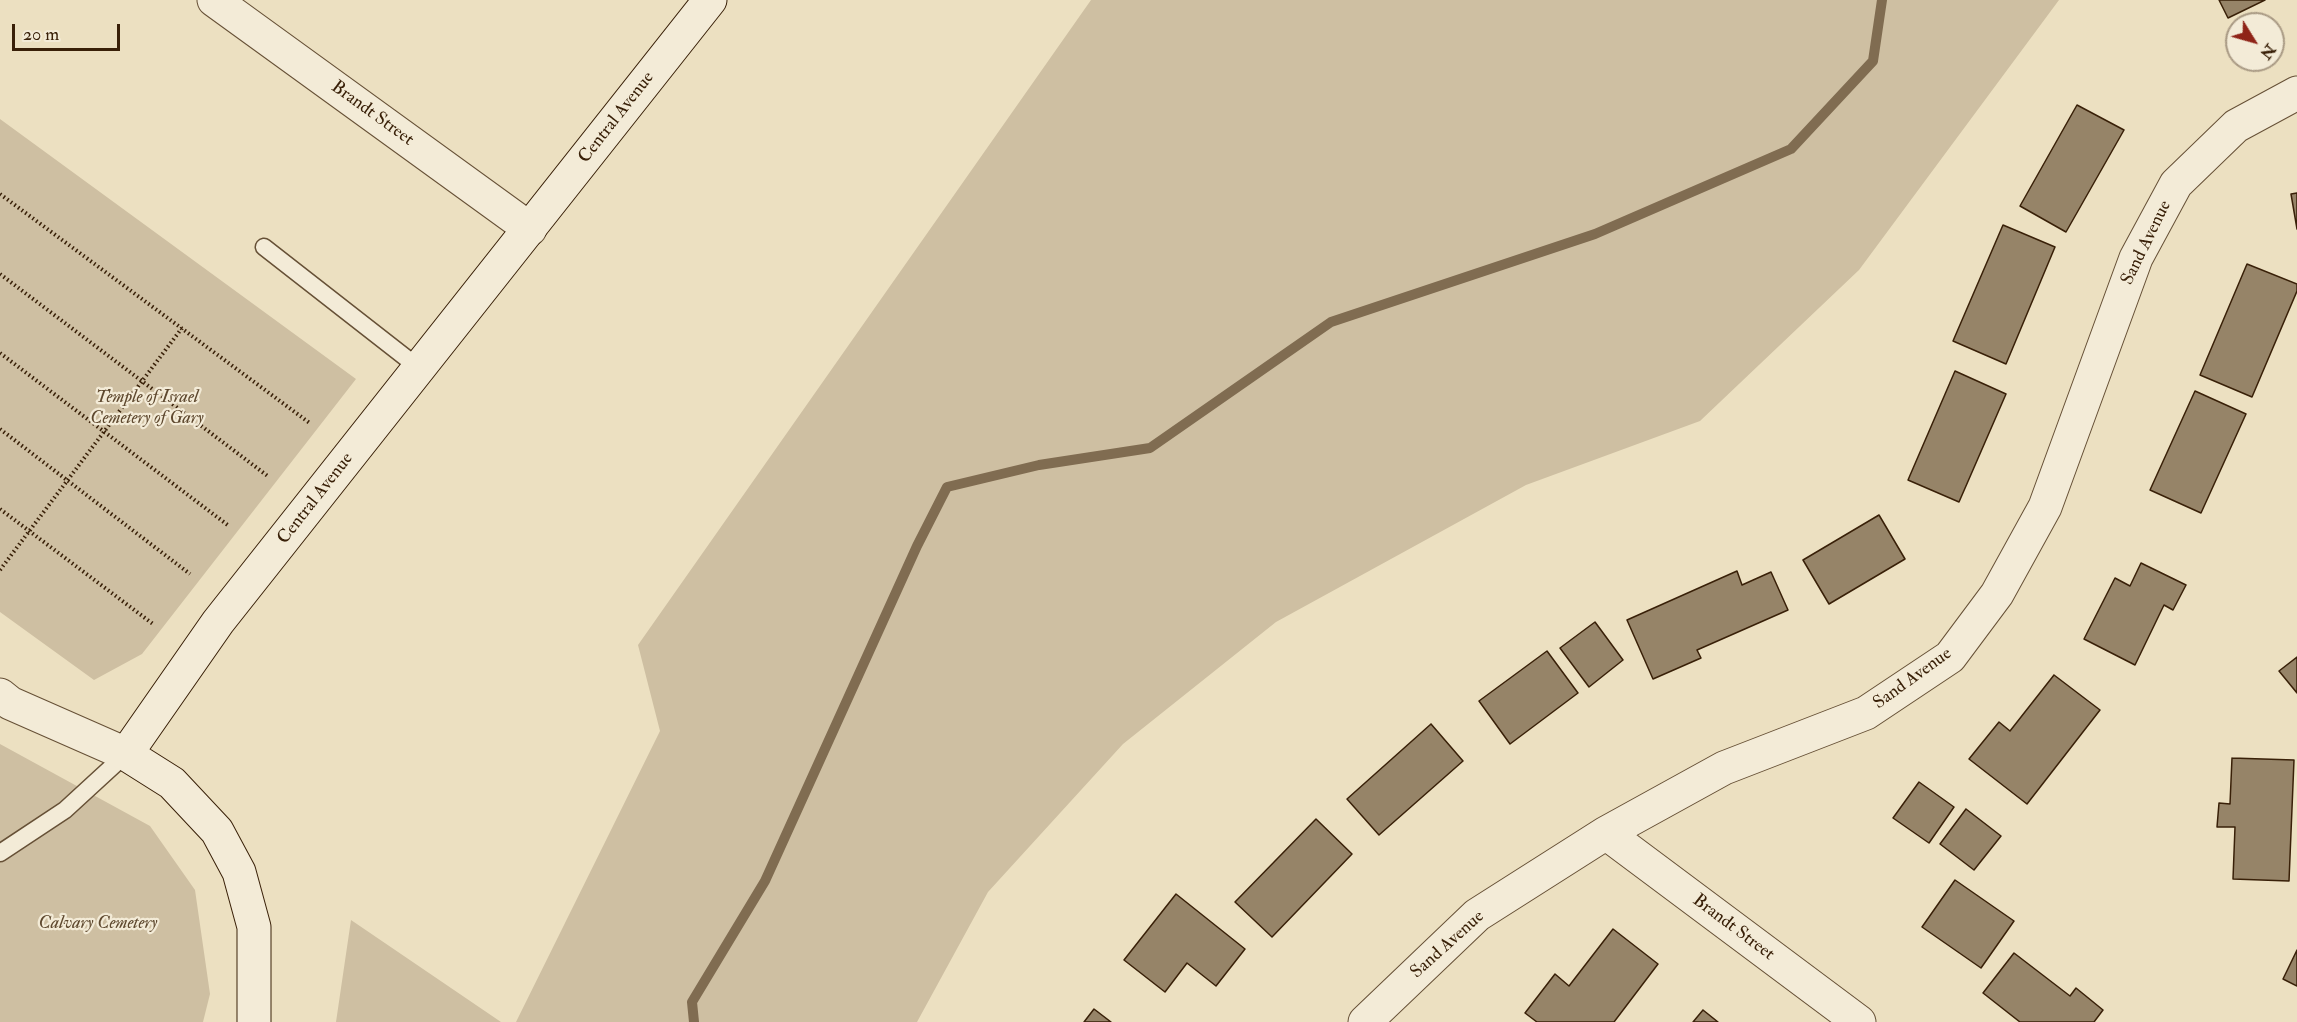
<!DOCTYPE html>
<style>
body{margin:0}
#map{position:relative;width:2297px;height:1022px;overflow:hidden;background:#ece0c1;font-family:"IM FELL Double Pica",serif}
canvas{display:block}
.north{position:absolute;left:2225px;top:12px;width:60px;height:60px;box-sizing:border-box;background:#f3ebd7;border:2px solid #a99a84;border-radius:50%;rotate:127deg;font-size:16px;font-weight:700;line-height:24px;text-align:center;color:#392008}
.north::after{content:'';display:block;margin:auto;width:21px;height:27px;background:#8f2418;clip-path:polygon(50% 0,100% 100%,50% 72%,0 100%)}
.scale{position:absolute;left:12px;top:24px;width:108px;height:27px;box-sizing:border-box;border:3px solid #392008;border-top:0;padding-left:8px;font-size:18px;line-height:21px;white-space:nowrap;color:#392008;-webkit-text-stroke:4px #f3ebd7;paint-order:stroke}
</style>
<div id="map">
<canvas width="2297" height="1022"></canvas>
<div class="north">N</div>
<div class="scale">20 m</div>
</div>
<script>
const ctx = document.querySelector('canvas').getContext('2d');
ctx.lineJoin = 'round';
function paint(path, color) {
  ctx.fillStyle = color;
  ctx.fill(path, 'evenodd');
}
function poly(rows) {
  const path = new Path2D();
  for (const r of rows) {
    path.moveTo(r[0], r[1]);
    for (let i = 2; i < r.length; i += 2) path.lineTo(r[i], r[i + 1]);
  }
  return path;
}
function strokePath(path, color, width, dash) {
  ctx.strokeStyle = color;
  ctx.lineWidth = width;
  ctx.lineCap = dash ? 'butt' : 'round';
  ctx.setLineDash(dash || []);
  ctx.stroke(path);
}
function label(font, color, halo, rows, align = 'center') {
  ctx.font = font + ' "IM FELL Double Pica",serif';
  ctx.lineWidth = 4.5;
  ctx.setLineDash([]);
  ctx.textBaseline = 'middle';
  ctx.strokeStyle = halo;
  ctx.fillStyle = color;
  for (const [text, x, y, turn = 0] of rows) {
    ctx.save();
    ctx.translate(x, y);
    ctx.rotate((+turn || 0) * Math.PI / 180);
    ctx.textAlign = isNaN(turn) ? turn : align;
    if (halo) ctx.strokeText(text, 0, 0);
    ctx.fillText(text, 0, 0);
    ctx.restore();
  }
}
paint(poly([
 [1091,0,2059,0,1859,270,1700,421,1526,485,1276,622,1123,744,988,892,917,1022,516,1022,660,731,638,645],
 [0,119,356,379,142,654,94,680,0,612],
 [0,744,150,826,195,890,210,994,203,1022,0,1022],
 [351,920,501,1022,336,1022]
]), '#cebfa2');
strokePath(poly([
 [694,1022,692,1002,765,881,917,546,947,487,1039,465,1150,448,1331,322,1595,234,1791,149,1873,61,1882,0]
]), '#806c51', 10);
const building = poly([
 [2219,0,2265,0,2228,18,2219,0],
 [2077,105,2124,130,2066,232,2020,206,2077,105],
 [2297,193,2297,229,2291,194,2297,193],
 [2003,225,2055,247,2006,364,1953,341,2003,225],
 [2247,264,2297,284,2297,291,2252,397,2200,375,2247,264],
 [1955,371,2006,394,1959,502,1908,480,1955,371],
 [2195,391,2246,414,2201,513,2150,490,2195,391],
 [1879,515,1905,559,1829,604,1803,560,1879,515],
 [2141,563,2186,585,2173,610,2164,605,2135,665,2084,639,2115,578,2130,586,2141,563],
 [1737,571,1742,585,1771,572,1788,610,1697,650,1701,658,1653,679,1627,620,1737,571],
 [1595,622,1623,660,1589,687,1560,648,1595,622],
 [1547,651,1578,693,1510,744,1479,701,1547,651],
 [2297,657,2297,693,2279,671,2297,657],
 [2054,675,2100,710,2027,804,1969,759,1999,722,2010,731,2054,675],
 [1431,724,1463,761,1379,835,1347,799,1431,724],
 [2232,758,2294,760,2289,881,2233,879,2235,827,2217,827,2219,803,2230,804,2232,758],
 [1919,782,1954,807,1929,843,1893,818,1919,782],
 [1966,809,2001,836,1974,870,1940,844,1966,809],
 [1316,819,1352,854,1272,937,1235,902,1316,819],
 [1955,880,2014,921,1981,968,1922,927,1955,880],
 [1176,894,1245,949,1216,986,1187,963,1165,992,1124,960,1176,894],
 [1613,929,1658,964,1614,1022,1537,1022,1525,1013,1555,974,1569,986,1613,929],
 [2297,950,2297,986,2283,979,2297,950],
 [2014,953,2070,996,2076,988,2103,1010,2094,1022,2020,1022,1983,993,2014,953],
 [1094,1009,1111,1022,1084,1022,1094,1009],
 [1703,1010,1718,1022,1693,1022,1703,1010]
]);
paint(building, '#968468');
strokePath(building, '#392008', 1.5);
const service = poly([
 [264,247,419,368],
 [0,853,65,810,126,754]
]);
const minor = poly([
 [214,0,530,229],
 [1606,833,1859,1022],
 [1365,1022,1477,915,1606,833,1724,768,1866,713,1950,657,1997,594,2045,507,2136,258,2176,184,2236,126,2297,93]
]);
const tertiary = poly([
 [0,695,10,703,126,754]
]);
const secondary = poly([
 [254,1022,254,927,239,872,217,831,172,783,126,754,218,622,710,0]
]);
strokePath(service, '#665036', 19);
strokePath(minor, '#665036', 35);
strokePath(tertiary, '#665036', 35);
strokePath(secondary, '#392008', 35);
strokePath(poly([
 [0,194,311,424],
 [0,274,269,477],
 [0,353,229,526],
 [0,429,190,574],
 [0,509,153,624],
 [0,570,182,328]
]), '#392008', 4, [1.5, 3]);
strokePath(service, '#f3ebd7', 16);
strokePath(minor, '#f3ebd7', 33);
strokePath(tertiary, '#f3ebd7', 33);
strokePath(secondary, '#f3ebd7', 33);
label('18px', '#392008', '#f3ebd7', [
 ["Brandt Street",372,114,36],
 ["Central Avenue",617,118,-52],
 ["Sand Avenue",2147,243,-64],
 ["Central Avenue",316,499,-52],
 ["Sand Avenue",1913,679,-36],
 ["Brandt Street",1733,928,37],
 ["Sand Avenue",1448,945,-42]
]);
label('italic 18px', '#5e482e', '#f3ebd7', [
 ["Temple of Israel",147,398],
 ["Cemetery of Gary",147,419],
 ["Calvary Cemetery",98,924]
]);
</script>
